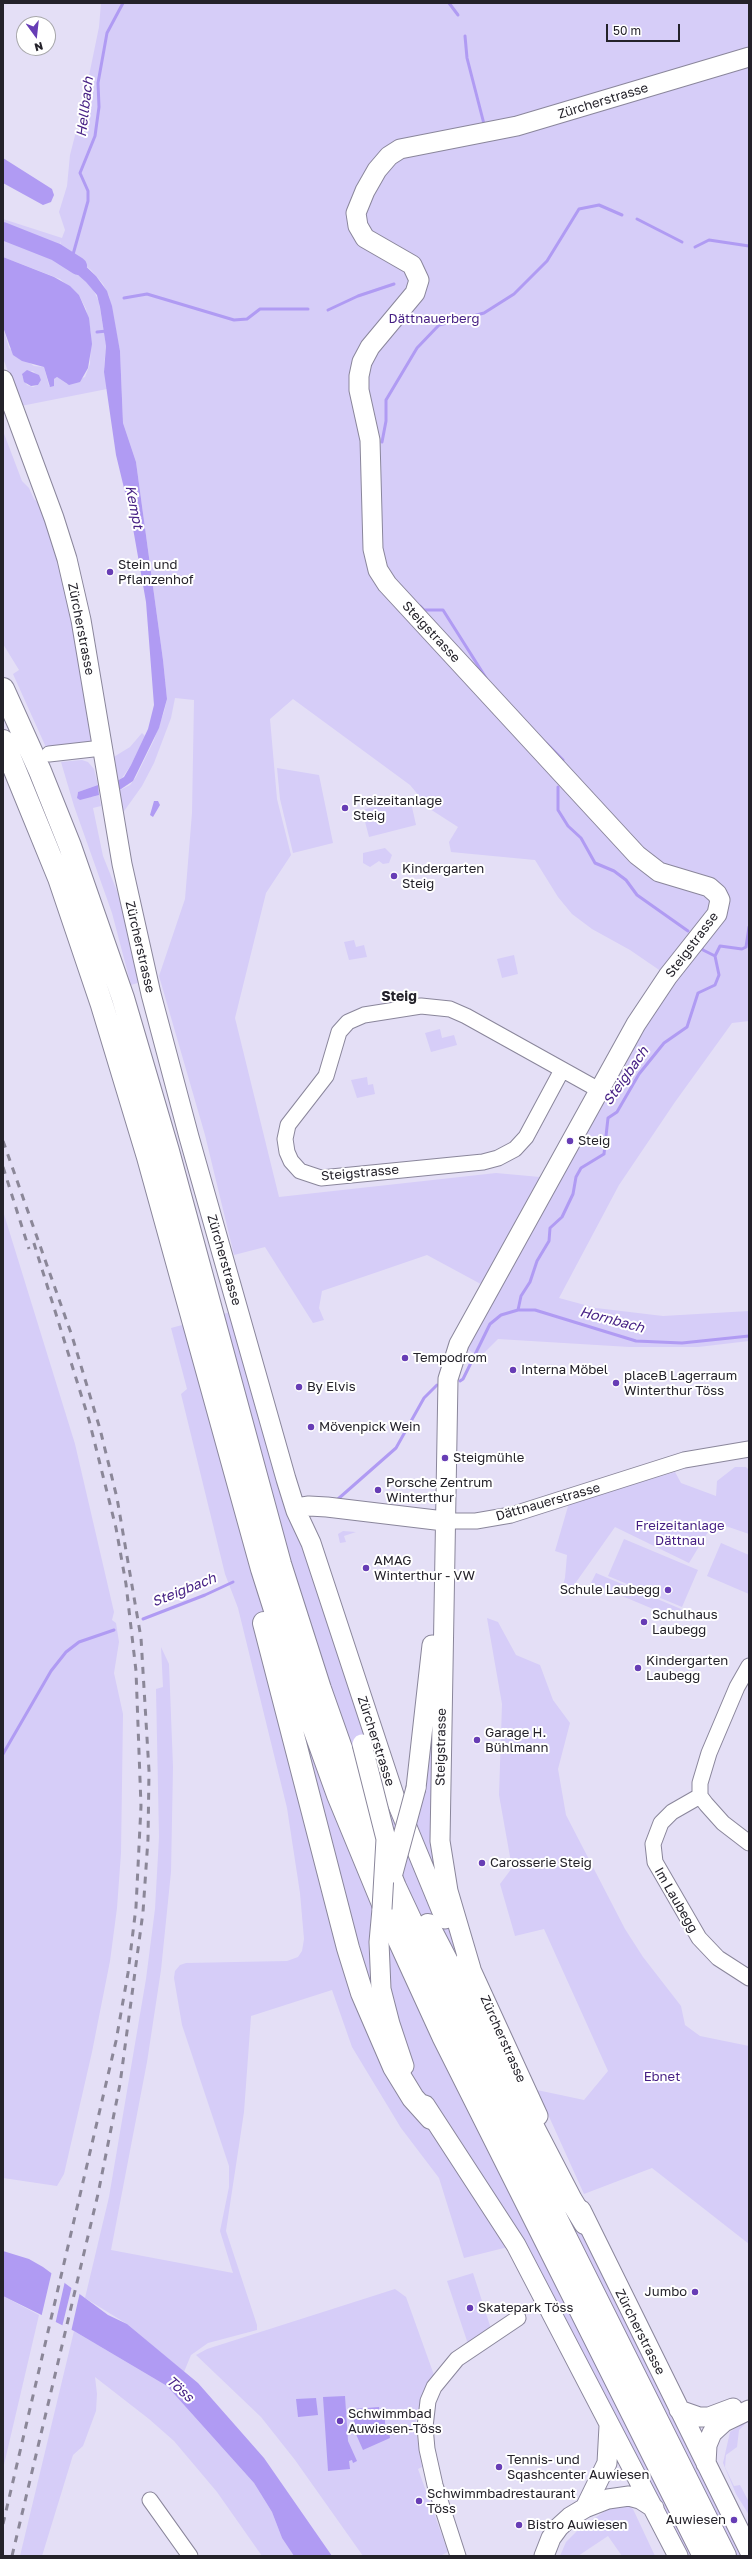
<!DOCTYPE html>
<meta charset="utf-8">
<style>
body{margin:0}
#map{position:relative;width:752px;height:2559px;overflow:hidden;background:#e4dff6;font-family:"Golos Text",sans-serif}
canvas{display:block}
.frame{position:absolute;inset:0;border:4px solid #24222a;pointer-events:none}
.north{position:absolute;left:16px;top:16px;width:40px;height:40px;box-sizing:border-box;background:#fff;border:1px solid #a7a7aa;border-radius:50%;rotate:165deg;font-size:11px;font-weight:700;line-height:16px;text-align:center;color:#24222a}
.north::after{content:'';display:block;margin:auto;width:14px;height:18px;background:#673db5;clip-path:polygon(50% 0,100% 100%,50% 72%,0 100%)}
.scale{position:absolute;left:606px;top:24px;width:74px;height:18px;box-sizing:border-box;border:2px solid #24222a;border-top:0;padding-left:5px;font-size:12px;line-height:14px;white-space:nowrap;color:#24222a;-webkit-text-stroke:3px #fff;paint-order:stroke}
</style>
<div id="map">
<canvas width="752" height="2559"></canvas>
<div class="frame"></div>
<div class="north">N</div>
<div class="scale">50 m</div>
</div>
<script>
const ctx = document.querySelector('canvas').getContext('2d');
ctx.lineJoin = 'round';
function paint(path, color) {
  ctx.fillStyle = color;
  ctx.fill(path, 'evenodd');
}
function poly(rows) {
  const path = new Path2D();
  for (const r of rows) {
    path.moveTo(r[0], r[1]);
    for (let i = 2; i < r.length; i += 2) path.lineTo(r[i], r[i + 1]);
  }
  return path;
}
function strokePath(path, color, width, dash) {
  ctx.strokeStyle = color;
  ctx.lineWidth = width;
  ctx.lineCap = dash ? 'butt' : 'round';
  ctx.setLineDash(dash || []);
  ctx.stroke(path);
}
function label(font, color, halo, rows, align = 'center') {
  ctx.font = font + ' "Golos Text",sans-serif';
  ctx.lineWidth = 4;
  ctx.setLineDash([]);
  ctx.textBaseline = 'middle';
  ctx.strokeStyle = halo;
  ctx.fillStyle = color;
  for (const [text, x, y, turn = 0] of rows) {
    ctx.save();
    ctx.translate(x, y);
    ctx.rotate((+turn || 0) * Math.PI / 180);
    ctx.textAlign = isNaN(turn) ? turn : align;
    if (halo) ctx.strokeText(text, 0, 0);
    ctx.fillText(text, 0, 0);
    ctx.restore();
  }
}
paint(poly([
 [101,3,749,3,749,1021,732,1023,675,1102,619,1185,559,1298,596,1308,663,1316,749,1311,749,1341,698,1347,630,1347,498,1339,480,1357,459,1344,490,1289,427,1255,322,1291,319,1308,324,1320,313,1323,265,1247,234,1255,205,1135,159,976,185,899,192,813,194,700,175,698,171,718,154,763,142,786,122,814,118,791,130,785,136,777,154,740,164,712,167,699,163,660,136,462,123,423,120,351,109,296,103,284,91,270,60,247,61,241,53,259,69,267,82,277,93,289,99,302,106,345,104,367,107,389,21,406,3,358,3,327,9,348,34,366,44,367,49,386,54,385,54,379,57,377,67,384,85,377,90,364,91,333,86,309,79,295,60,279,3,257,3,219,62,238,65,230,59,212,67,186,70,155,84,100,99,27],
 [33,371,41,380,38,385,33,387,27,385,22,376,23,373],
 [293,699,410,785,430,809,458,827,449,842,451,852,535,860,558,897,572,914,592,929,630,950,668,976,551,1178,496,1173,279,1197,235,1018,266,893,291,855,277,799,270,719],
 [3,431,22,481,29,488,34,499,42,506,49,504,102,748,49,754,13,674,19,670,3,644],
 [142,733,145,736,131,765,122,778,117,781,112,758,130,747],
 [82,760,88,762,94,769,98,785,78,792,77,796,92,797,99,795,101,806,93,808,103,856,123,906,141,982,131,985,112,913,74,806,61,762],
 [277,768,319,775,333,843,293,853,280,799],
 [410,798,416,825,369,837,362,810],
 [385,848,392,855,389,863,383,864,379,861,370,867,363,863,363,853],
 [354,940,356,947,364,945,367,957,349,960,344,942],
 [514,955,518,974,502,978,497,959],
 [440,1029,442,1038,454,1035,457,1045,431,1052,425,1033],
 [367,1077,368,1085,373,1084,375,1094,357,1098,351,1080],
 [3,1211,75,1444,114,1612,112,1620,116,1623,119,1642,114,1673,123,1714,121,1853,117,1908,110,1961,92,2052,64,2174,57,2186,3,2178],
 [238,1310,395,1798,416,1787,434,1625,444,1618,444,1873,526,2088,749,2556,678,2556,516,2245,464,2258,439,2178,401,2128,352,2047,332,1990,251,2016,244,2112,226,2231,257,2325,257,2330,208,2343,191,2355,184,2372,127,2324,85,2298,109,2197,146,1979,155,1909,159,1837,156,1689,163,1687,161,1647,169,1664,173,1767,171,1872,161,1970,147,2062,111,2250,233,2273,220,2231,229,2187,229,2166,182,2025,174,1978,175,1971,180,1965,186,1963,287,1961,298,1957,302,1951,304,1939,300,1893,287,1808,238,1608,225,1574,181,1394,187,1389,171,1328],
 [735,1467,746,1467,749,1470,749,1534,714,1522,689,1563,615,1527,567,1595,561,1592,565,1578,567,1555,555,1551,571,1496,630,1485,675,1472,681,1483,716,1496,717,1481],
 [343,1531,356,1532,344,1536,346,1542,340,1543,338,1534],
 [624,1539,698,1570,682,1607,608,1576],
 [721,1543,749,1555,749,1594,707,1576],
 [596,1573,681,1609,677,1619,591,1583],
 [487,1618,498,1622,516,1655,540,1665,553,1700,570,1723,558,1769,566,1815,625,1929,643,1957,681,2006,685,2025,700,2036,749,2046,749,2244,652,2168,584,2194,537,2090,584,2100,608,2071,544,1929,515,1936,500,1884,512,1868,499,1795,502,1704],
 [473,2273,493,2335,470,2350,447,2281],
 [395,2289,406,2297,434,2375,422,2396,415,2425,422,2467,418,2469,448,2552,440,2556,363,2556,295,2460,261,2417,196,2355,207,2349],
 [3,2296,39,2315,3,2469],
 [74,2331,167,2386,254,2483,272,2512,282,2538,294,2556,262,2556,217,2492,174,2441,149,2419,95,2377,97,2394,96,2411,83,2446,73,2455,42,2556,20,2556],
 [749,2420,739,2430,737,2447,726,2455,725,2467,734,2486,740,2485,749,2502,749,2515,736,2494,723,2463,730,2432],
 [628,2505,633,2509,655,2556,622,2556,608,2536,578,2556,560,2556,566,2542,579,2529,605,2511,615,2506]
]), '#d6cdf8');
paint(poly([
 [3,158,52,189,54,195,51,202,43,205,3,183],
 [60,247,77,258,96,276,107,291,112,306,120,351,123,423,136,462,163,660,167,699,159,728,133,781,118,791,117,781,124,777,131,765,148,729,154,705,146,602,131,517,116,455,104,372,106,346,100,307,97,295,86,282,69,267,54,258],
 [3,257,54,277,70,286,79,295,89,318,92,344,88,368,80,382,69,385,57,377,54,379,54,386,50,387,44,367,22,361,13,355,3,327],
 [27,370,39,375,41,380,38,385,31,386,24,382,22,374],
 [98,785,99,795,80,800,77,798,78,792],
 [154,801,158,801,160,805,153,817,150,815],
 [3,2251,29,2259,43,2267,108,2315,127,2324,198,2383,264,2458,332,2556,294,2556,282,2538,272,2512,254,2483,167,2386,74,2331,3,2296],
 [345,2396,348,2441,357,2461,353,2463,352,2460,349,2461,350,2469,328,2471,323,2397],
 [316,2398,318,2415,298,2417,296,2399],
 [379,2407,380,2414,373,2419,385,2418,385,2427,379,2431,389,2430,390,2438,363,2450,355,2432,353,2409]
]), '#b09bf3');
paint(poly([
 [52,2271,65,2281,55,2325,41,2318],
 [72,2286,80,2292,71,2332,62,2327]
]), '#e4dff6');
strokePath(poly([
 [449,3,458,15],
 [465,36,467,58,484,124],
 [637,219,682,242],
 [695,247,709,240,749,246],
 [72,258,88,201,88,191,80,173,95,136,99,107,98,83,107,33,123,3],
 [124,298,147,294,234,320,247,319,260,309,308,309],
 [328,310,358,296,394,284],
 [97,332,107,331],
 [382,442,386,421,386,400,417,348,439,325,484,313,514,294,547,261,579,209,599,205,622,215],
 [420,606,424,610,443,610,486,678],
 [546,743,563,760],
 [558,787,558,810,568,826,581,838,595,863,614,871,626,880,637,895,688,931],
 [701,947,703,950,715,956],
 [518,1310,521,1296,530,1282,537,1261,549,1241,550,1228,562,1217,573,1194,576,1177,581,1168,604,1154,608,1118,617,1112,639,1074,664,1043,687,1027,698,993,715,985,719,975,715,956,720,946,742,949,746,947,749,927],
 [460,1381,463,1379,490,1324,501,1315,518,1310,535,1310,636,1341,682,1343,749,1336],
 [338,1499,396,1448,424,1398,437,1385],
 [143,1619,205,1595,233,1582],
 [3,1754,51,1671,66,1652,79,1642,114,1630]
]), '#b09bf3', 3);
strokePath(poly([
 [3,231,56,252,78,266]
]), '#b09bf3', 18);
const minor = poly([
 [49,754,102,748],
 [562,1070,526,1137,515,1149,498,1158,483,1162,321,1178,300,1171,291,1161,287,1152,285,1139,288,1125,326,1076,339,1032,348,1022,364,1015,421,1006,450,1009,466,1016,599,1090],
 [444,1521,476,1521,511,1515,684,1460,749,1449],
 [749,1666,737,1687,709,1753,700,1783,700,1796,706,1804,723,1823,749,1843],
 [700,1796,672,1812,661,1823,653,1844,655,1862,699,1938,718,1958,749,1978],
 [150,2500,190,2556],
 [458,2556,435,2485,427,2449,425,2427,428,2401,434,2387,457,2359,518,2318]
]);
const major = poly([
 [3,380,54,518,67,559,81,620,122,864,151,994,189,1137,286,1479,296,1511,311,1543,395,1798,445,1919],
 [296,1508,309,1506,327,1507,444,1521],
 [416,1788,432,1645],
 [382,1909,379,1942,381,1989,390,2024,404,2066],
 [466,1959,538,2116],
 [471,1969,448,1891,440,1841,448,1379,459,1344,636,1024,668,976,717,914,720,900,717,894,709,887,659,872,637,855,387,584,378,570,373,549,370,440,359,390,359,376,362,362,370,347,415,293,419,280,412,265,365,238,358,226,356,213,365,191,377,170,389,156,400,149,517,126,749,57],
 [425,2105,516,2245,678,2556],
 [581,2210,749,2550],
 [679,2410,699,2417,709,2417,733,2408],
 [706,2464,707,2445,712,2433,724,2422,749,2410],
 [585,2508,607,2463,609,2426],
 [544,2556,551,2538,559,2527,570,2517,585,2508,608,2499,629,2496,640,2499,654,2508]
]);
const highway = poly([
 [3,689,40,771,70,846,123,998,168,1151,280,1564,320,1689,355,1788,395,1887,461,2028,725,2556],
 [3,741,59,878,102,1005,148,1157,262,1569,302,1695,338,1795,388,1916,443,2036,704,2556],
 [264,1623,348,1948,362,1993,394,2067,413,2098,431,2118],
 [428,1925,571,2200,585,2223]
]);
strokePath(minor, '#8a869b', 17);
strokePath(major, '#8a869b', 21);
strokePath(highway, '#8a869b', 24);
strokePath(minor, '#fff', 15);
strokePath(major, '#fff', 19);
strokePath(highway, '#fff', 22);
strokePath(poly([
 [3,1141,72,1336,100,1429,117,1498,141,1638,149,1771,148,1839,143,1912,120,2084,98,2194,12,2556],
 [3,1167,29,1249],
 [3,2524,116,2041,128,1973,136,1907,141,1806,136,1671,126,1584,116,1528,89,1420,32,1237]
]), '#8b8798', 3, [7, 7]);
const majorBridge = poly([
 [362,1744,386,1839,382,1909],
 [393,1873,416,1788]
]);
strokePath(majorBridge, '#8a869b', 21, []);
strokePath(majorBridge, '#fff', 19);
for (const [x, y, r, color] of [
 [110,572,4,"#673db5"],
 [345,808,4,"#673db5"],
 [394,876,4,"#673db5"],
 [570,1141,4,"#673db5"],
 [405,1358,4,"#673db5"],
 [513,1370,4,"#673db5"],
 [616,1383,4,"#673db5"],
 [299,1387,4,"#673db5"],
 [311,1427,4,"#673db5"],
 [445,1458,4,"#673db5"],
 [378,1490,4,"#673db5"],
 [366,1568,4,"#673db5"],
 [668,1590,4,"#673db5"],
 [644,1622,4,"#673db5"],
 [638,1668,4,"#673db5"],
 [477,1740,4,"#673db5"],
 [482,1863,4,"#673db5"],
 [695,2292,4,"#673db5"],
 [470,2308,4,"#673db5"],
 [340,2421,4,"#673db5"],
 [499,2467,4,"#673db5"],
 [419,2501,4,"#673db5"],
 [734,2520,4,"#673db5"],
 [519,2525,4,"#673db5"]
]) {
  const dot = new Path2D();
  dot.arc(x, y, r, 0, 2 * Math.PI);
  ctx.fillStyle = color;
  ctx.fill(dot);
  strokePath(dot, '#fff', 1.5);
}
label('13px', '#24222a', '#fff', [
 ["Zürcherstrasse",603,101,-17],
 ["Zürcherstrasse",81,629,79],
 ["Steigstrasse",431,632,47],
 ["Steigstrasse",692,945,-53],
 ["Zürcherstrasse",140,947,77],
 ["Steigstrasse",360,1173,-5],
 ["Zürcherstrasse",224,1260,74],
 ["Dättnauerstrasse",548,1502,-16],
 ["Zürcherstrasse",376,1741,72],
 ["Steigstrasse",441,1747,-89],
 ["Im Laubegg",676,1900,60],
 ["Zürcherstrasse",503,2039,66],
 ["Zürcherstrasse",640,2332,63]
]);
label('13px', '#451e83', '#fff', [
 ["Dättnauerberg",434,319],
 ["Freizeitanlage",680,1526],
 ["Dättnau",680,1541],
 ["Ebnet",662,2077]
]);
label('13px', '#24222a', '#fff', [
 ["Stein und",118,565],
 ["Pflanzenhof",118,580],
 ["Freizeitanlage",353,801],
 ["Steig",353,816],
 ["Kindergarten",402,869],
 ["Steig",402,884],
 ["Steig",578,1141],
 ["Tempodrom",413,1358],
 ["Interna Möbel",521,1370],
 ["placeB Lagerraum",624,1376],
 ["Winterthur Töss",624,1391],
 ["By Elvis",307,1387],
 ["Mövenpick Wein",319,1427],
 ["Steigmühle",453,1458],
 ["Porsche Zentrum",386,1483],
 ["Winterthur",386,1498],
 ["AMAG",374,1561],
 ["Winterthur - VW",374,1576],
 ["Schule Laubegg",660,1590,"right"],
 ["Schulhaus",652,1615],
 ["Laubegg",652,1630],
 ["Kindergarten",646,1661],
 ["Laubegg",646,1676],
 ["Garage H.",485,1733],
 ["Bühlmann",485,1748],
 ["Carosserie Steig",490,1863],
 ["Jumbo",687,2292,"right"],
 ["Skatepark Töss",478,2308],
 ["Schwimmbad",348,2414],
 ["Auwiesen-Töss",348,2429],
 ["Tennis- und",507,2460],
 ["Sqashcenter Auwiesen",507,2475],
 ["Schwimmbadrestaurant",427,2494],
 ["Töss",427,2509],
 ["Auwiesen",726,2520,"right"],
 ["Bistro Auwiesen",527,2525]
], 'left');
label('italic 14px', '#472185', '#fff', [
 ["Hellbach",85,107,-83],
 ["Kempt",134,507,79],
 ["Steigbach",626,1076,-55],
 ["Hornbach",612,1320,15],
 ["Steigbach",184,1590,-22],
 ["Töss",180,2389,42]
]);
label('bold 14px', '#24222a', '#fff', [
 ["Steig",399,997]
]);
</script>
